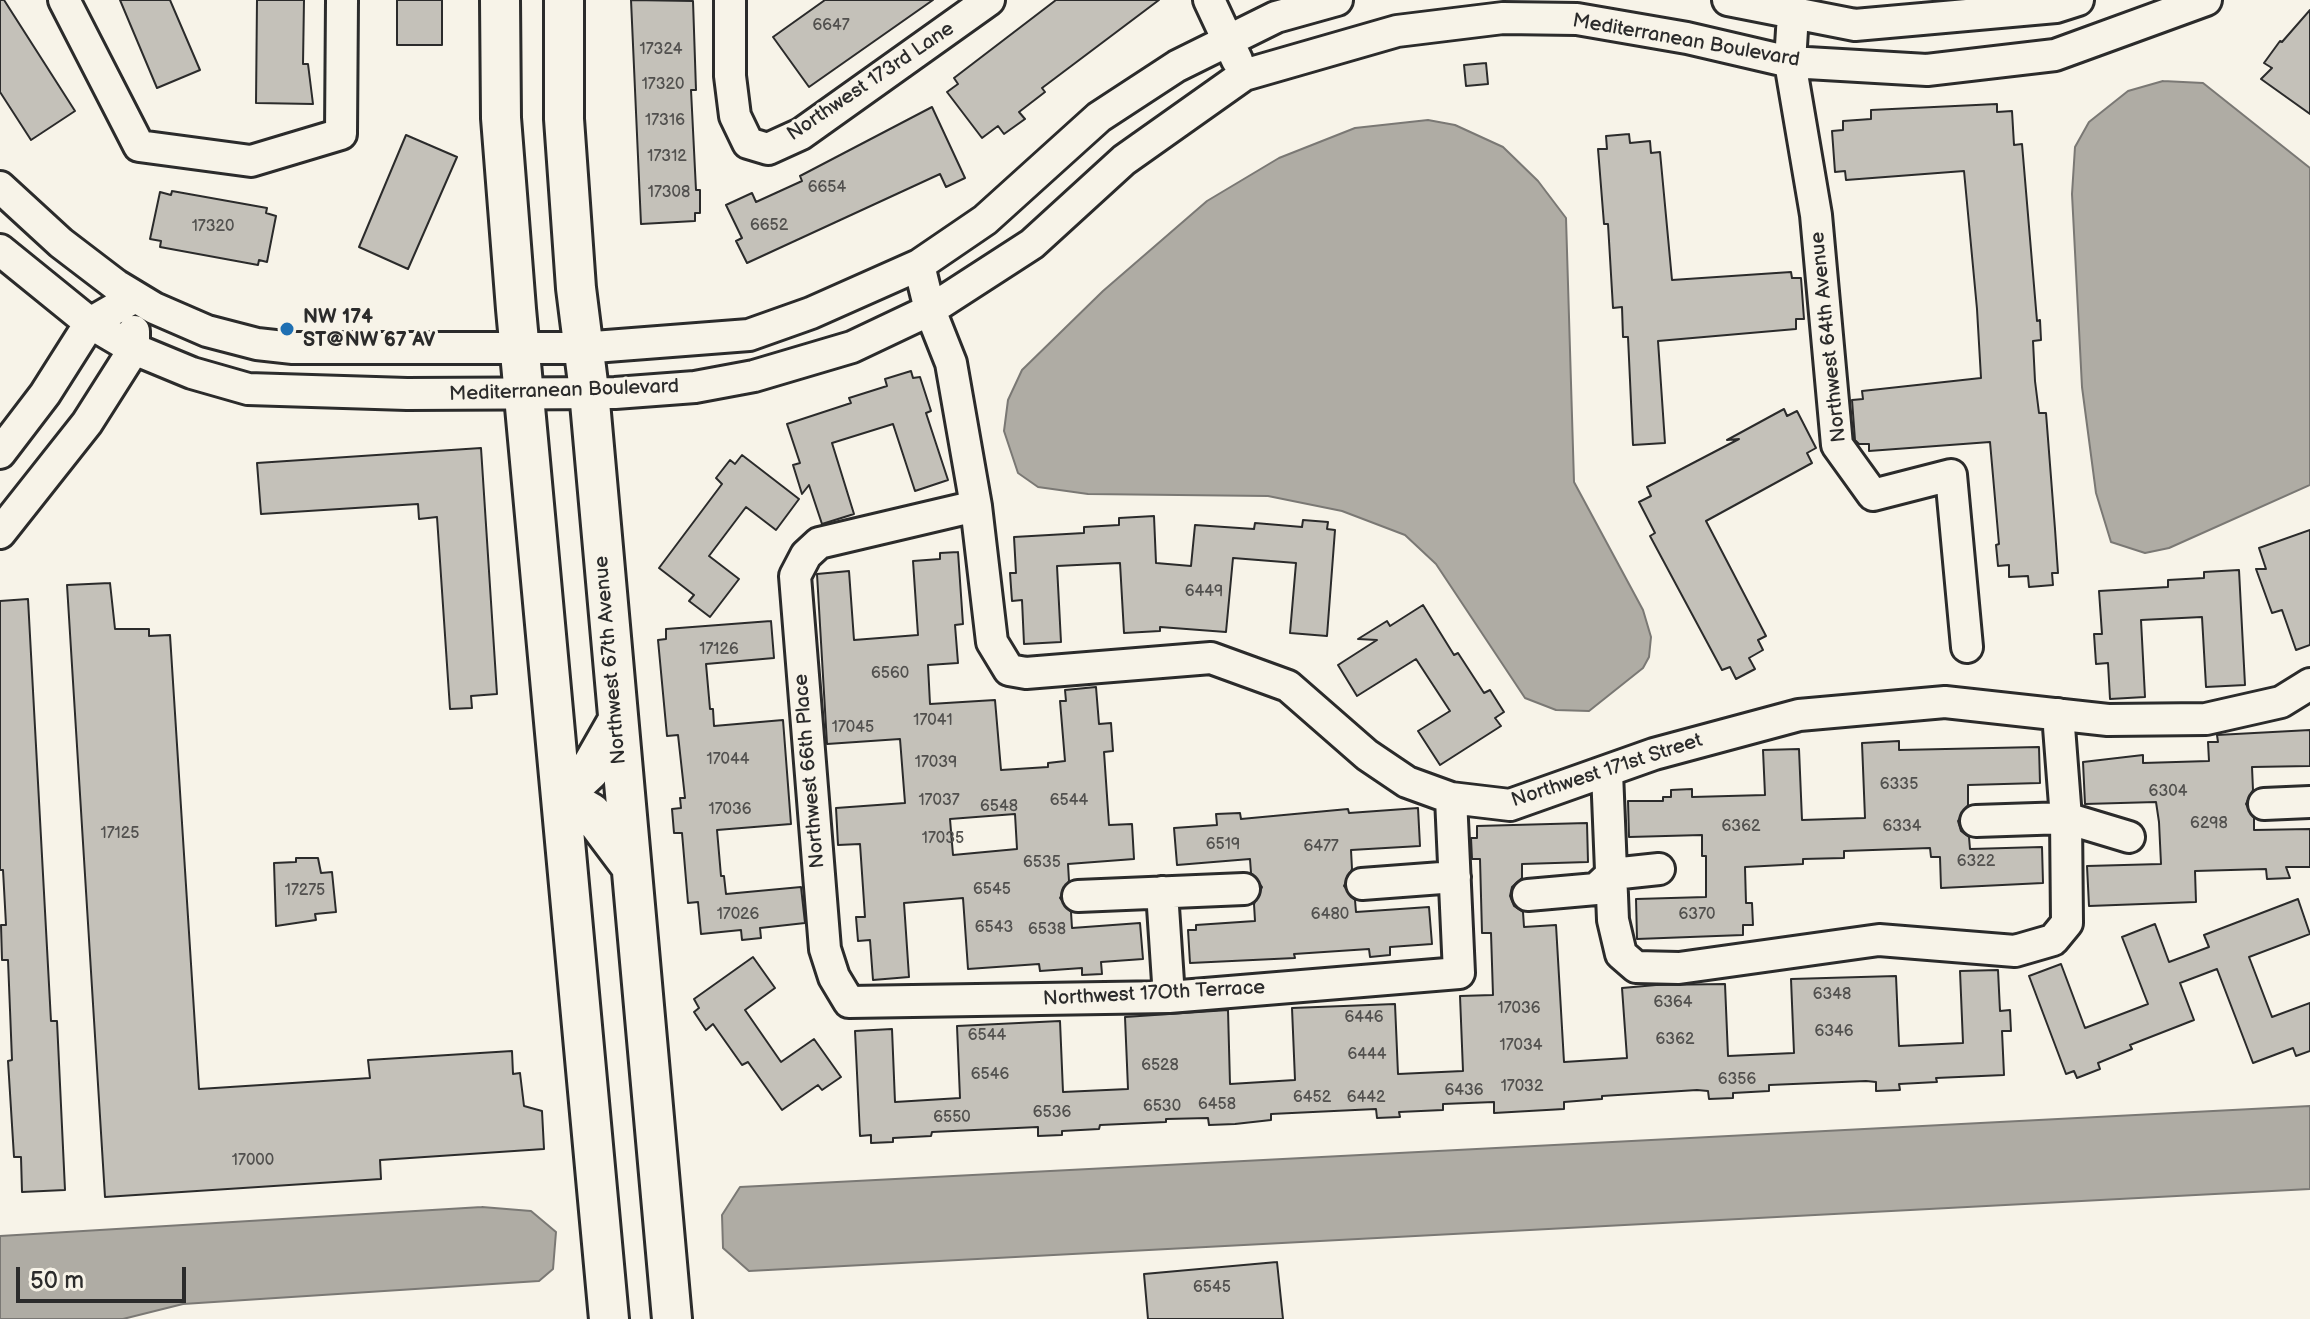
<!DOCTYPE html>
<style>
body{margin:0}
#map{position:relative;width:2310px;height:1319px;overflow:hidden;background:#f7f3e8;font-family:"Balsamiq Sans",sans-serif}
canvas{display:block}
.scale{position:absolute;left:16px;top:1267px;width:170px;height:36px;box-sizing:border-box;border:4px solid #2b2b2b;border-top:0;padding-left:10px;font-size:24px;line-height:28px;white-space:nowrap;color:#2b2b2b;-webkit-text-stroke:6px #f7f3e8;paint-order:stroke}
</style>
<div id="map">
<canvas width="2310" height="1319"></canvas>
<div class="scale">50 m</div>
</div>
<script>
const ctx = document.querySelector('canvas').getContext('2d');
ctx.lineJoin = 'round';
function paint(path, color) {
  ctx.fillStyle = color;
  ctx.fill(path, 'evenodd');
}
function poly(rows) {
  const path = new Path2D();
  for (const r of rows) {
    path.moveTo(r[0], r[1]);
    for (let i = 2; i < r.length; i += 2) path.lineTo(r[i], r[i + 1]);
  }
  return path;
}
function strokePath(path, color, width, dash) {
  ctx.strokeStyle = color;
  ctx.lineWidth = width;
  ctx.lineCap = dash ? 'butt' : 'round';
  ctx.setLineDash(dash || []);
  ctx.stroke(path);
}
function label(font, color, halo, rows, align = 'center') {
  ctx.font = font + ' "Balsamiq Sans",sans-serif';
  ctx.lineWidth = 6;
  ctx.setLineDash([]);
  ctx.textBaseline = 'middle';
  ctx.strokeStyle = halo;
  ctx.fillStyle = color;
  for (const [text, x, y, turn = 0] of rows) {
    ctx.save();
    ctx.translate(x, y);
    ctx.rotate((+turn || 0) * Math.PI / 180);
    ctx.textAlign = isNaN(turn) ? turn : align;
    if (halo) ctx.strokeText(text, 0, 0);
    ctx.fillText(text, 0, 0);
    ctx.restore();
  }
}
const water = poly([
 [2163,81,2203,83,2310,168,2310,485,2169,548,2145,553,2111,542,2096,493,2082,387,2072,194,2075,147,2089,122,2128,91,2163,81],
 [1428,120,1455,125,1503,147,1538,181,1566,218,1574,482,1643,610,1651,637,1649,657,1643,668,1589,711,1556,710,1525,698,1436,564,1405,535,1342,511,1268,496,1088,494,1038,487,1018,473,1004,431,1008,400,1022,370,1103,291,1207,201,1279,158,1355,128,1428,120],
 [2310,1106,2310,1189,749,1271,723,1248,722,1215,740,1187,2310,1106],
 [482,1207,531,1211,556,1232,553,1269,539,1281,183,1304,123,1319,0,1319,0,1236,482,1207]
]);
paint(water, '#afaca4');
strokePath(water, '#7a7874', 2);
const building = poly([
 [0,0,4,0,75,111,31,140,0,92,0,0],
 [120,0,170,0,200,70,157,88,120,0],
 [257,0,304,0,303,64,308,64,313,104,256,103,257,0],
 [397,0,442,0,442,45,397,45,397,0],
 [631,0,693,1,696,90,691,90,696,190,700,190,700,213,695,213,695,221,641,224,631,0],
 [825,0,933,0,809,87,773,37,825,0],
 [1056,0,1159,0,1042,88,1045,92,1019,112,1025,119,1004,134,998,126,982,138,947,92,958,84,954,78,1056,0],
 [2310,10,2310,114,2261,79,2272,68,2264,63,2280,41,2282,42,2310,10],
 [1486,63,1488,84,1466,86,1464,65,1486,63],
 [1997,104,1997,112,2012,111,2014,145,2022,144,2037,321,2040,320,2041,340,2033,341,2035,381,2039,413,2046,413,2055,529,2058,573,2052,573,2053,585,2029,587,2028,576,2009,577,2009,565,1998,566,1996,545,1999,544,1990,442,1869,451,1869,444,1859,444,1855,440,1852,400,1863,399,1862,391,1981,378,1977,309,1964,171,1846,180,1845,171,1835,172,1832,131,1843,130,1843,121,1871,119,1871,110,1997,104],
 [932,107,965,178,946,187,940,174,747,263,736,241,742,238,726,205,752,193,756,202,802,181,800,176,932,107],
 [1629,134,1630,143,1650,141,1651,153,1660,152,1672,280,1791,272,1792,278,1801,278,1804,319,1796,319,1796,329,1658,341,1665,443,1633,445,1628,337,1623,337,1622,307,1613,308,1608,224,1604,224,1598,149,1607,149,1606,136,1629,134],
 [406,135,457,157,408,269,359,247,406,135],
 [172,191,267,208,266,213,276,216,267,262,259,260,258,265,160,247,161,241,150,239,160,192,171,195,172,191],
 [911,371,913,378,920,377,931,411,926,413,948,480,915,491,893,424,832,443,854,514,822,524,809,485,802,494,793,465,800,463,787,424,851,403,849,398,887,386,885,379,911,371],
 [1784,409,1787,416,1797,411,1816,448,1807,453,1812,463,1706,521,1766,636,1758,640,1763,650,1749,658,1755,669,1736,679,1730,667,1722,670,1650,536,1655,533,1639,502,1651,496,1647,487,1739,439,1727,440,1784,409],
 [481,448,497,694,471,696,472,708,450,709,437,517,419,519,418,504,261,514,257,463,481,448],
 [742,455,799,499,776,530,746,507,709,556,739,579,710,617,689,601,694,595,659,568,722,484,716,478,730,460,735,464,742,455],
 [1154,516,1156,563,1191,566,1195,525,1254,529,1255,523,1302,527,1303,520,1328,522,1327,529,1335,530,1327,636,1290,633,1296,563,1233,558,1226,632,1160,627,1160,631,1124,633,1120,563,1077,565,1057,566,1061,642,1024,644,1022,600,1012,601,1010,573,1016,573,1014,537,1084,533,1084,527,1119,525,1119,518,1154,516],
 [2310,530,2310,645,2296,650,2282,610,2272,613,2256,569,2266,569,2259,548,2310,530],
 [958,552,963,624,955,625,958,663,928,665,930,704,995,700,1001,770,1048,767,1048,763,1065,761,1060,701,1066,701,1065,690,1096,687,1099,724,1111,723,1113,751,1104,752,1109,825,1132,824,1134,859,1068,864,1069,881,1060,898,1071,912,1072,928,1140,923,1143,959,1101,962,1102,974,1082,975,1082,968,1040,971,1039,964,968,969,963,898,904,903,909,977,873,980,870,940,858,941,856,917,865,917,860,844,838,845,836,808,905,803,900,739,827,744,817,574,849,571,854,640,918,635,913,561,940,559,940,553,958,552],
 [1015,814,1017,849,953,855,950,819,1015,814],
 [2239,570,2245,685,2206,687,2202,617,2141,620,2145,697,2110,699,2108,663,2096,664,2094,634,2102,634,2099,591,2168,587,2168,580,2204,578,2204,572,2239,570],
 [110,583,115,629,149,629,149,636,170,635,199,1089,370,1078,368,1060,512,1051,513,1074,520,1073,524,1106,542,1111,544,1149,380,1160,381,1179,105,1197,67,585,110,583],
 [28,599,51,1021,57,1021,65,1190,22,1192,21,1157,14,1157,8,1061,12,1060,8,960,2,960,1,925,6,925,3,870,0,870,0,601,28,599],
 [1423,605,1454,655,1458,653,1484,693,1490,690,1504,712,1495,718,1501,726,1440,765,1418,731,1450,711,1416,659,1357,696,1338,665,1377,640,1358,639,1387,621,1390,626,1423,605],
 [771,621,774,658,706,664,710,709,713,709,714,726,783,720,791,824,717,830,721,876,724,876,726,894,801,887,805,923,760,928,761,938,742,940,741,930,701,934,698,902,688,903,682,833,674,833,672,809,681,808,680,798,685,798,678,735,667,736,658,640,666,639,666,629,771,621],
 [2310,730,2310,766,2252,767,2253,790,2246,804,2254,818,2254,830,2310,829,2310,867,2286,867,2290,878,2267,879,2266,869,2195,871,2196,902,2089,906,2087,866,2161,864,2159,822,2156,802,2085,804,2083,762,2143,755,2143,763,2209,761,2208,742,2218,742,2217,735,2310,730],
 [1899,741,1899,750,2039,747,2040,783,1968,785,1968,805,1958,821,1961,831,1969,837,1970,849,2042,847,2043,883,1941,888,1940,857,1931,857,1930,848,1844,851,1844,858,1803,859,1803,864,1745,867,1746,903,1752,903,1753,925,1743,925,1743,935,1637,939,1636,899,1706,897,1706,856,1702,856,1702,835,1629,837,1628,801,1663,801,1663,797,1671,797,1671,790,1692,789,1692,797,1765,795,1763,750,1799,749,1802,820,1865,818,1862,743,1899,741],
 [1418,808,1420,846,1351,850,1352,869,1344,886,1355,900,1356,912,1429,907,1432,944,1390,947,1390,955,1370,957,1369,949,1294,954,1295,958,1190,963,1188,930,1196,930,1196,925,1255,921,1254,904,1262,887,1251,873,1250,859,1177,865,1174,828,1217,825,1216,814,1240,813,1241,819,1348,809,1349,813,1418,808],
 [1587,823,1588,862,1522,864,1522,878,1512,887,1510,896,1514,906,1523,912,1524,927,1556,925,1564,1062,1627,1058,1622,988,1656,985,1725,984,1728,1056,1794,1053,1791,979,1896,976,1899,1046,1963,1043,1960,971,1998,970,2000,1011,2010,1010,2011,1031,2002,1031,2004,1075,1936,1078,1937,1082,1899,1084,1900,1090,1876,1091,1876,1082,1866,1081,1769,1085,1769,1091,1733,1093,1733,1098,1709,1099,1708,1091,1697,1090,1602,1096,1602,1099,1564,1102,1564,1109,1494,1113,1494,1102,1443,1104,1443,1110,1399,1112,1400,1117,1377,1118,1376,1109,1271,1114,1271,1120,1235,1124,1209,1125,1208,1118,1166,1119,1166,1122,1100,1125,1099,1129,1062,1131,1062,1135,1038,1136,1038,1127,932,1132,931,1136,893,1138,893,1142,871,1143,871,1135,860,1136,855,1031,892,1029,895,1102,960,1098,957,1026,1060,1021,1063,1092,1128,1089,1125,1017,1228,1010,1230,1084,1295,1080,1292,1008,1395,1004,1398,1074,1463,1071,1460,996,1493,995,1491,933,1482,933,1480,859,1472,859,1471,838,1477,838,1477,826,1587,823],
 [296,858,318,858,321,873,332,872,336,912,315,914,316,920,276,926,274,863,296,862,296,858],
 [2298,899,2310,934,2249,957,2272,1017,2310,1003,2310,1051,2296,1056,2293,1048,2253,1063,2217,969,2180,983,2194,1020,2130,1045,2132,1049,2098,1063,2100,1069,2077,1078,2074,1071,2066,1074,2029,976,2061,964,2085,1028,2148,1004,2122,937,2155,924,2169,962,2209,947,2204,935,2298,899],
 [753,957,775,988,745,1010,781,1062,814,1039,841,1077,822,1090,818,1085,782,1110,748,1062,742,1065,713,1024,706,1030,694,1012,699,1008,694,999,753,957],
 [1277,1262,1283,1319,1148,1319,1144,1274,1277,1262]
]);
paint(building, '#c4c1b9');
strokePath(building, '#2b2b2b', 2);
const minor = poly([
 [64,0,139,146,251,161,341,134,342,0],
 [730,0,730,76,735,116,748,143,768,149,801,134,989,0],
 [1209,0,1237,60],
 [1728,0,1855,25,2056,7,2078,0],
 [1793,14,1790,62,1816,215,1837,445,1873,495,1951,475,1967,647],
 [0,187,61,243,116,285,154,308,207,331,257,344,293,348,581,348,749,335,811,313,919,265,985,220,1099,117,1177,66,1276,17,1337,0],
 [0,250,90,323,134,349,192,373,248,389,407,394,615,393,695,387,754,376,852,347,930,310,1032,244,1124,160,1244,75,1397,31,1503,18,1577,19,1687,38,1790,62,1927,70,2055,55,2206,0],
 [919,265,930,310,951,363,976,506,992,642,1009,670,1026,673,1211,658,1288,686,1367,755,1407,782,1451,798,1510,805,1654,754,1799,715,1945,702,2108,720,2206,719,2281,702,2310,684],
 [0,453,45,394,90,323,135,297],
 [976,506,819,543,806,555,795,576,825,949,834,977,849,1002,1169,997,1459,973,1451,798],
 [0,533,87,423,134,349,134,331],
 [1607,772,1613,920,1621,954,1636,967,1679,968,1879,940,2015,951,2053,940,2067,923,2066,818,2058,714],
 [2264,804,2310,802],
 [1976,821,2066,818,2129,837],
 [1362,884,1455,877],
 [1162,892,1169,997],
 [1528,895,1596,889,1612,874,1659,869],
 [1078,896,1244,889]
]);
const major = poly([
 [500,0,501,118,516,309,609,1319],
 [564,0,564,119,576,288,589,391,672,1319],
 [617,722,589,771,562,796,591,813,630,865]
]);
strokePath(minor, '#2b2b2b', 36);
strokePath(major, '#2b2b2b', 44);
strokePath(minor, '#f7f3e8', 30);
strokePath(major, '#f7f3e8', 38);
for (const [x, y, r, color] of [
 [287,329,8,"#1f6fb2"]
]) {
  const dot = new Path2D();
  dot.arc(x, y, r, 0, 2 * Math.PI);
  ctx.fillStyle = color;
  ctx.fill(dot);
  strokePath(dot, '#f7f3e8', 3);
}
label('16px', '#51504e', null, [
 ["6647",831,26],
 ["17324",661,50],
 ["17320",663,85],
 ["17316",665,121],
 ["17312",667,157],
 ["6654",827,188],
 ["17308",669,193],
 ["6652",769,226],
 ["17320",213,227],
 ["6449",1204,592],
 ["17126",719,650],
 ["6560",890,674],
 ["17041",933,721],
 ["17045",853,728],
 ["17044",728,760],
 ["17039",936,763],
 ["6335",1899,785],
 ["6304",2168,792],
 ["17037",939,801],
 ["6544",1069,801],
 ["6548",999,807],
 ["17036",730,810],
 ["6298",2209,824],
 ["6362",1741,827],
 ["6334",1902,827],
 ["17125",120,834],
 ["17035",943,839],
 ["6519",1223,845],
 ["6477",1321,847],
 ["6322",1976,862],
 ["6535",1042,863],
 ["6545",992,890],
 ["17275",305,891],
 ["17026",738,915],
 ["6480",1330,915],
 ["6370",1697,915],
 ["6543",994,928],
 ["6538",1047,930],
 ["6348",1832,995],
 ["6364",1673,1003],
 ["17036",1519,1009],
 ["6446",1364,1018],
 ["6346",1834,1032],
 ["6544",987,1036],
 ["6362",1675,1040],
 ["17034",1521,1046],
 ["6444",1367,1055],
 ["6528",1160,1066],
 ["6546",990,1075],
 ["6356",1737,1080],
 ["17032",1522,1087],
 ["6436",1464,1091],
 ["6452",1312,1098],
 ["6442",1366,1098],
 ["6458",1217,1105],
 ["6530",1162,1107],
 ["6536",1052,1113],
 ["6550",952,1118],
 ["17000",253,1161],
 ["6545",1212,1288]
]);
label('20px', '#2b2b2b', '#f7f3e8', [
 ["Mediterranean Boulevard",1686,41,10],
 ["Northwest 173rd Lane",871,82,-34],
 ["Northwest 64th Avenue",1829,337,-96],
 ["Mediterranean Boulevard",564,391,-2],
 ["Northwest 67th Avenue",611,660,-95],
 ["Northwest 66th Place",810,771,-95],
 ["Northwest 171st Street",1607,771,-18],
 ["Northwest 17Oth Terrace",1154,994,-3]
]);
label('bold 20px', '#2b2b2b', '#f7f3e8', [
 ["NW 174",303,318],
 ["ST@NW 67 AV",303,341]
], 'left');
</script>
